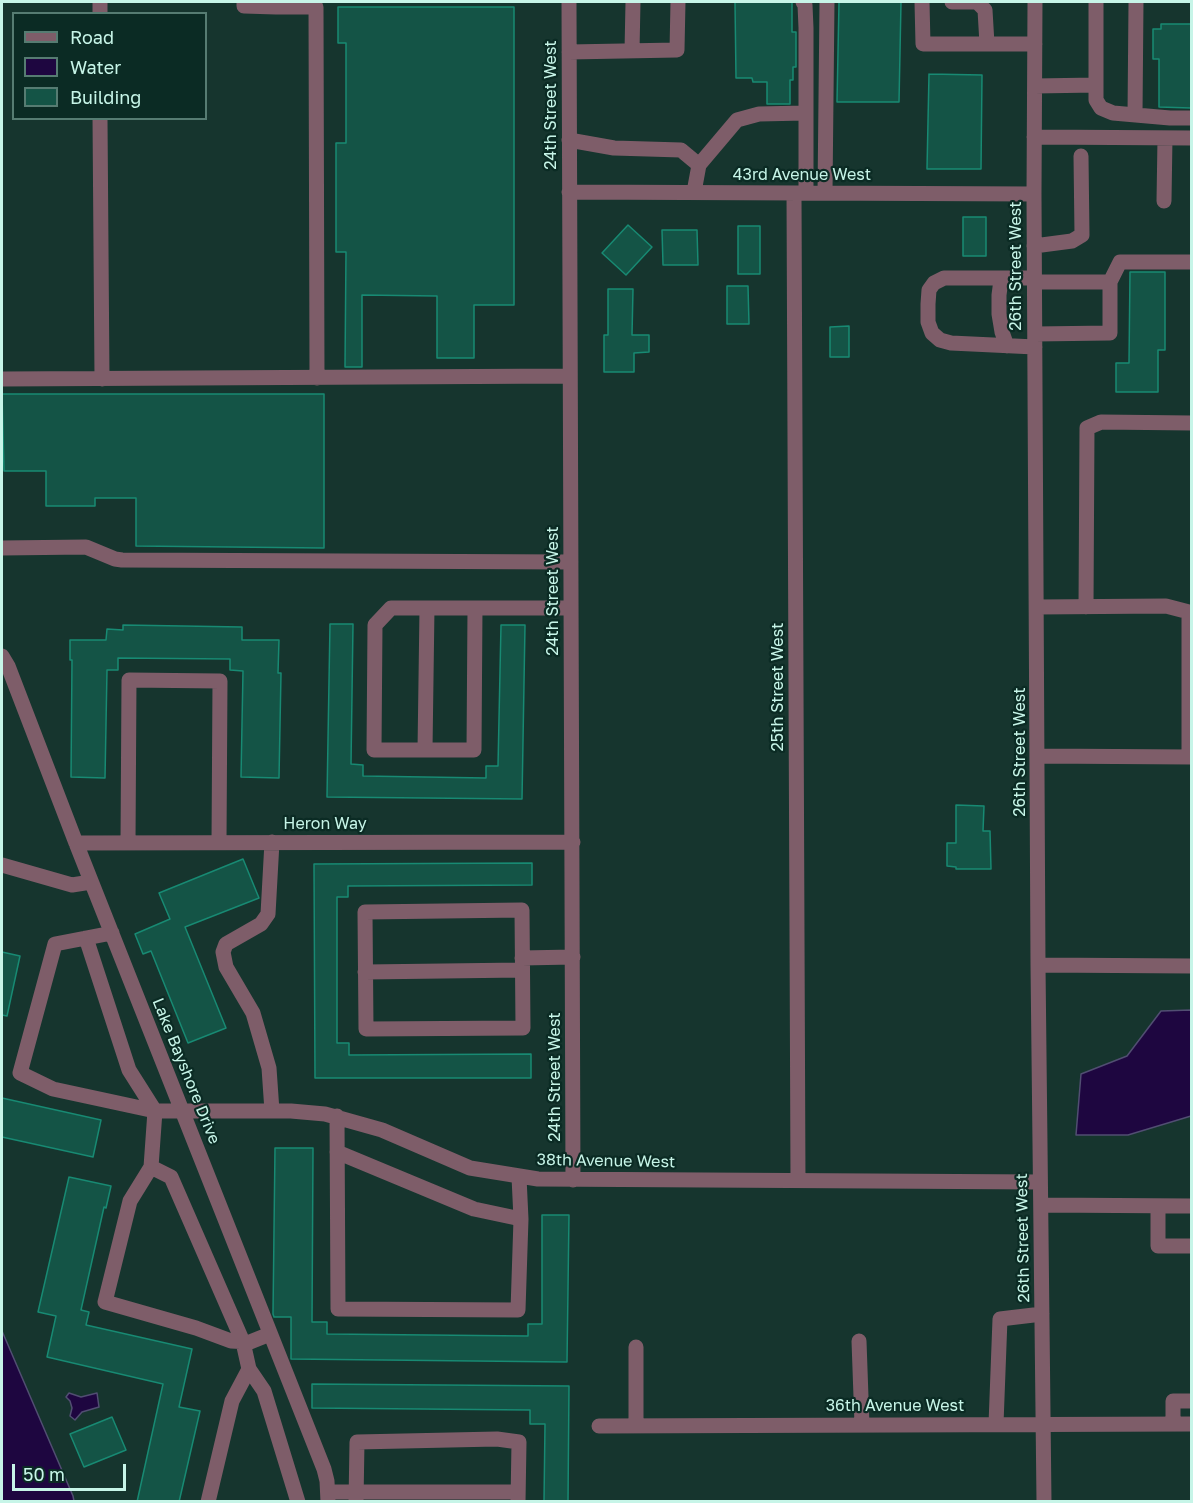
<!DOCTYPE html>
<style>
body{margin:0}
#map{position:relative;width:1193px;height:1503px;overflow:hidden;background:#16352e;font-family:"Golos Text",sans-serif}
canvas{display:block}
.frame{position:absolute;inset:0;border:3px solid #c7f5e8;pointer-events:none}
.legend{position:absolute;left:12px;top:12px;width:195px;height:108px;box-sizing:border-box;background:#0b2b24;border:2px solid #567c72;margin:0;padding:8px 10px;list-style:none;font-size:18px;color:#c7f5e8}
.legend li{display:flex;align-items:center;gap:12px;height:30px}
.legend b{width:30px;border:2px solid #567c72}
.scale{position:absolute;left:12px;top:1464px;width:114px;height:27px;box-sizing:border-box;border:3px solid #c7f5e8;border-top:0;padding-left:8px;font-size:18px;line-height:21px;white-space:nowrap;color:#c7f5e8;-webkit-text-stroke:4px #0b2b24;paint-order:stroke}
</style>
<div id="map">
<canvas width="1193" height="1503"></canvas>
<div class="frame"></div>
<ul class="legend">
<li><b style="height:8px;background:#7e5d69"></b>Road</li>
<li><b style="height:16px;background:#1e0640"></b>Water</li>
<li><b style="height:16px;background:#145446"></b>Building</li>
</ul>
<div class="scale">50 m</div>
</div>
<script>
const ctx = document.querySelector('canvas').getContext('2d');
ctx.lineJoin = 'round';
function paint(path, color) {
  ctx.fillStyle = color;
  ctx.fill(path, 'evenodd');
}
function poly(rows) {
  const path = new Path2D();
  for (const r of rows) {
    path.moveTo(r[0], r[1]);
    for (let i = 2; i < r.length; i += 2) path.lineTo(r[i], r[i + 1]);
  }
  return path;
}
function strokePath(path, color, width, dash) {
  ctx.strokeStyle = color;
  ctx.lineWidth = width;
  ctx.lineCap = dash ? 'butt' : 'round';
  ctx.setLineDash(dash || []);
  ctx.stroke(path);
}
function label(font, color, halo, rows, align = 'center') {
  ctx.font = font + ' "Golos Text",sans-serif';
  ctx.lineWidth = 4.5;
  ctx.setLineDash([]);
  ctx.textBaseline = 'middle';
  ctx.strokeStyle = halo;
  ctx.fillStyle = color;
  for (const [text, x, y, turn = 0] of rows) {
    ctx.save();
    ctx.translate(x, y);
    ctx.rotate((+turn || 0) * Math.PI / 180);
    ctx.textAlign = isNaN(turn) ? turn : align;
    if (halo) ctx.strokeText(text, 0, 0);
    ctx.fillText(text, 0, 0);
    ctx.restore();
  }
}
const water = poly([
 [1191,1010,1191,1116,1128,1135,1076,1135,1081,1074,1127,1056,1161,1011,1191,1010],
 [2,1331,73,1496,74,1501,2,1501,2,1331],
 [69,1393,81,1397,97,1393,99,1407,82,1412,75,1420,70,1416,72,1408,70,1401,66,1397,69,1393]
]);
paint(water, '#1e0640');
strokePath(water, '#514e72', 1.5);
const building = poly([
 [735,2,792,2,792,32,796,32,796,67,793,67,793,80,790,80,790,104,767,104,767,82,753,82,752,78,736,78,735,2],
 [839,2,901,2,899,102,837,102,839,2],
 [338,7,514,7,514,305,474,305,474,358,437,358,437,296,362,295,362,367,345,367,346,252,336,252,336,143,346,143,346,43,338,43,338,7],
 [1161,24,1191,24,1191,108,1159,107,1159,59,1153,59,1153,29,1161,29,1161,24],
 [929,74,982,75,981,169,927,169,929,74],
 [963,217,986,217,986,256,963,256,963,217],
 [628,225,652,247,626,275,602,253,628,225],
 [738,226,760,226,760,274,738,274,738,226],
 [662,230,697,230,698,265,663,265,662,230],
 [1130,272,1165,272,1165,350,1158,350,1158,392,1116,392,1116,363,1129,363,1130,272],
 [727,286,748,286,749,324,727,324,727,286],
 [608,289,633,289,632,335,649,335,649,352,634,353,634,372,604,372,604,335,608,335,608,289],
 [849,326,849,357,830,357,830,327,849,326],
 [2,394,324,394,324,548,136,546,136,498,95,498,95,506,46,506,46,471,4,471,2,394],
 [330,624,353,624,351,764,363,765,363,776,486,778,486,766,498,766,501,625,525,625,522,799,327,797,330,624],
 [123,625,242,627,242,640,279,640,278,673,281,673,279,778,241,777,243,671,230,670,230,659,118,658,118,670,107,670,105,778,71,777,72,660,70,660,70,640,106,640,107,629,123,630,123,625],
 [956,805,984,806,983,831,990,831,991,869,956,869,956,867,947,866,947,843,956,843,956,805],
 [243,859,259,898,185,927,226,1028,188,1043,151,951,143,954,135,934,170,919,159,893,243,859],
 [532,863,532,885,348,886,348,897,337,897,337,1043,349,1043,349,1055,531,1054,531,1078,315,1078,314,864,532,863],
 [2,952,20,956,7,1016,2,1015,2,952],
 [2,1098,101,1120,93,1157,2,1137,2,1098],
 [275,1148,313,1148,312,1322,327,1322,327,1334,528,1336,528,1324,542,1324,542,1215,569,1215,567,1362,291,1359,291,1317,274,1317,273,1314,275,1148],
 [69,1177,111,1186,106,1208,104,1207,81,1310,89,1312,86,1325,192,1349,179,1407,200,1411,179,1502,137,1502,163,1384,47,1357,56,1316,38,1312,69,1177],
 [312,1384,569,1386,568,1502,544,1502,545,1424,530,1424,530,1410,312,1408,312,1384],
 [112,1417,126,1450,84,1467,70,1434,112,1417]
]);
paint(building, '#145446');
strokePath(building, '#188a73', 1.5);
strokePath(poly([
 [100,2,100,14],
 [244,2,244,6,276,7],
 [276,2,276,7,316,7,317,378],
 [569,2,573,1180],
 [803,2,805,5,806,28,806,193],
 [922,2,923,44,1035,44],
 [952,2,977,2,985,10,987,44],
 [1035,2,1034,194,1038,965,1044,1502],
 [1096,2,1096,100,1101,108,1113,113,1170,118,1192,118],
 [632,51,633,2],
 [569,52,677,50,678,2],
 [1035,86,1096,85],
 [1135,115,1136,2],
 [100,118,102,379],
 [1034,137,1192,138],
 [569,140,614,148,681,150,699,165],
 [569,192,1034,194],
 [694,192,699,165,737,120,759,114,805,113],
 [794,193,798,1180],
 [825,193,827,2],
 [1164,201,1165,138],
 [1034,246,1072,241,1082,235,1081,156],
 [1034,278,944,278,934,283,929,290,928,304,928,322,932,333,940,340,951,343,1035,347],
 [1001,280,999,295,999,314,1002,332,1007,346],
 [1034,282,1110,282,1110,333,1035,334],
 [1110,282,1120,262,1192,262],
 [2,379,570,376],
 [2,548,86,547,115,559,122,560,571,562],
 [1037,607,1166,606,1189,612,1189,757],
 [1086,607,1087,428,1101,422,1192,423],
 [475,608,474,750,374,750,375,625,391,608,571,608],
 [2,656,8,666,76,843,324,1469,327,1481,328,1502],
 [425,750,427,608],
 [1038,756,1192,757],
 [272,842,268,914,261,924,226,944,223,952,226,967,253,1013,269,1068,272,1111],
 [76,843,573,842],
 [128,843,129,680,220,681,219,842],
 [2,865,72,885,91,882],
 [522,910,523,1028,366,1029,365,912,522,910],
 [112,933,55,944,20,1073,53,1089,155,1111,291,1111,325,1114,382,1130,470,1168,538,1179,1040,1182],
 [86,938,129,1070,155,1111,151,1167,130,1201,105,1302,196,1328,231,1341,250,1342,270,1334],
 [522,958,573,957],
 [1038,965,1192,966],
 [365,972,522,970],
 [337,1116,338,1309,518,1310,521,1219,519,1177],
 [337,1152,474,1209,521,1219],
 [151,1167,171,1177,243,1342,249,1369,232,1401,208,1502],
 [1041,1205,1192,1206],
 [1158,1206,1158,1246,1192,1246],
 [859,1341,862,1425],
 [636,1347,636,1426],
 [249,1369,264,1391,298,1502],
 [996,1424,1000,1319,1042,1314],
 [1173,1424,1173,1401,1192,1401],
 [599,1426,1192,1424],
 [328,1492,518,1492],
 [356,1502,357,1442,497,1439,519,1442,518,1502]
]), '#7e5d69', 15);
label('16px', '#c7f5e8', '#0b2b24', [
 ["24th Street West",551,105,-90],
 ["43rd Avenue West",802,175],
 ["26th Street West",1016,266,-90],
 ["24th Street West",553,591,-90],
 ["25th Street West",778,687,-90],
 ["26th Street West",1020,752,-90],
 ["Heron Way",325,824],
 ["Lake Bayshore Drive",186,1071,68],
 ["24th Street West",555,1077,-90],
 ["38th Avenue West",606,1161,1],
 ["26th Street West",1023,1238,-91],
 ["36th Avenue West",895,1406]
]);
</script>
